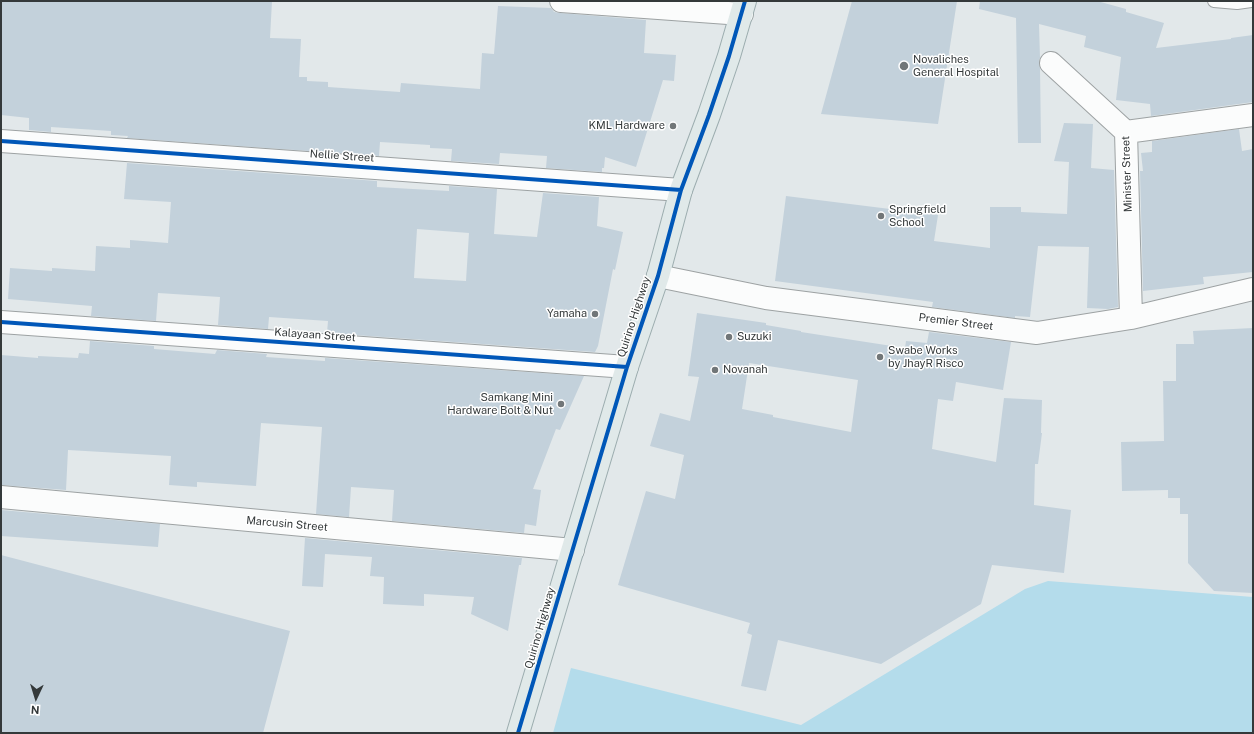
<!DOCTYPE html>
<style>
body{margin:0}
#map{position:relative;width:1254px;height:734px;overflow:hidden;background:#e2e8ea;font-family:"Public Sans",sans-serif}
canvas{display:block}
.frame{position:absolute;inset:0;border:2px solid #34393a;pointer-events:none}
.north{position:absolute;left:16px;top:678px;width:40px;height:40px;-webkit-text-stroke:3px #fff;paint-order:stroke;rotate:184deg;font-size:11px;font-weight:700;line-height:16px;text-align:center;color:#34393a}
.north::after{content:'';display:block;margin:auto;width:14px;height:18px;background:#34393a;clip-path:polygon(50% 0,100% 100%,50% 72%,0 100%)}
</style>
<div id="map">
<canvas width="1254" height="734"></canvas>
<div class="frame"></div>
<div class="north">N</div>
</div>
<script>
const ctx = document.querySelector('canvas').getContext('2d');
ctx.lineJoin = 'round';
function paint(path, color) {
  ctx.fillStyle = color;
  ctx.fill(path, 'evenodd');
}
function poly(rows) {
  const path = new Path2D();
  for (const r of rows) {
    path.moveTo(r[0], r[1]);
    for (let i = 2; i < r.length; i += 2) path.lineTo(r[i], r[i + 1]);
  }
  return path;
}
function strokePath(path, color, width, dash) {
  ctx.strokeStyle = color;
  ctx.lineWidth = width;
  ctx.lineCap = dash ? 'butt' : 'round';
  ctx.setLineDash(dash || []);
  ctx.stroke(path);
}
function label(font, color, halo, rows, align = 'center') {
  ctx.font = font + ' "Public Sans",sans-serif';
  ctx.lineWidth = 3;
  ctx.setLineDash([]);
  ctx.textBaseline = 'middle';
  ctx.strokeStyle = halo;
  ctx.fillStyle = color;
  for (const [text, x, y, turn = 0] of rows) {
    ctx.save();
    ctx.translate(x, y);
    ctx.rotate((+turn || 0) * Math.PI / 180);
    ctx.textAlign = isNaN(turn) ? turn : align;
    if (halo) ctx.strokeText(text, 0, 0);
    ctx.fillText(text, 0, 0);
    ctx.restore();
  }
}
paint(poly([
 [1048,581,1253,597,1253,733,553,733,571,668,801,725,1025,589]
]), '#b4dceb');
paint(poly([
 [1,1,272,1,270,38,301,39,299,77,307,77,307,81,328,82,328,87,400,92,401,83,480,89,482,53,494,54,498,6,551,8,554,12,560,13,646,20,644,53,676,55,674,81,663,80,636,167,605,157,604,168,602,168,602,172,546,168,547,156,500,153,499,164,451,161,452,149,430,148,430,145,380,142,379,156,127,138,128,136,111,135,111,131,51,127,51,132,29,130,29,118,1,115],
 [852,1,957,1,938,124,821,114],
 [980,1,1097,1,1126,9,1126,12,1164,23,1156,48,1231,39,1231,38,1253,35,1253,102,1151,116,1150,104,1116,100,1121,57,1084,47,1086,36,1039,24,1040,58,1039,61,1040,68,1041,143,1018,143,1016,18,979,9],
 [1064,123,1093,124,1091,168,1114,170,1118,307,1108,309,1087,308,1089,247,1038,246,1030,317,1015,316,1015,318,932,307,933,302,775,281,786,196,938,215,934,241,990,248,990,207,1021,207,1021,212,1067,214,1069,162,1054,161],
 [1239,129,1242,151,1253,149,1253,272,1203,277,1204,284,1143,291,1140,171,1143,171,1141,153,1152,152,1152,141],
 [127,163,377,181,377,187,449,191,449,186,497,189,494,234,537,237,543,193,599,197,597,226,623,232,615,270,613,269,598,346,595,352,327,333,328,321,269,317,268,329,218,325,220,297,158,293,156,321,91,316,92,306,8,299,10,268,52,271,52,268,95,271,96,246,130,248,130,240,168,243,171,202,124,199],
 [417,229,469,233,466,281,414,278],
 [697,313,766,323,766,325,801,331,801,332,905,348,906,341,927,343,929,332,1011,342,1003,390,956,382,953,401,938,399,932,449,996,462,1004,398,1042,400,1041,433,1042,433,1038,464,1035,464,1034,505,1071,510,1064,573,992,565,981,604,881,664,778,640,766,691,741,686,752,635,747,633,750,623,618,585,646,491,675,499,684,455,650,446,660,413,690,421,699,377,688,376],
 [749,363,858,380,851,432,773,417,773,415,742,409],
 [1253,328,1253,593,1214,591,1188,563,1188,514,1180,514,1180,498,1168,498,1168,490,1122,491,1121,442,1164,441,1163,381,1176,381,1176,344,1194,344,1193,331],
 [90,341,154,346,154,349,215,354,217,350,267,354,266,357,325,361,325,358,584,376,560,430,556,429,533,489,541,490,536,526,525,524,524,533,392,521,394,490,351,487,349,517,316,514,322,427,261,423,256,486,197,482,197,487,169,485,171,456,68,450,66,490,1,485,1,355,38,358,38,356,78,358,79,353,89,354],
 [1,510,160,524,158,547,1,536],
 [305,538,522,558,521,565,519,565,508,631,471,614,474,597,424,594,424,606,383,604,384,577,370,576,372,557,325,554,323,587,302,586],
 [1,555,290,631,263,733,1,733]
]), '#c3d1db');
const lane = poly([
 [1214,1,1237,3,1251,1]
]);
const street = poly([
 [561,1,742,14],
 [1051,63,1126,132,1131,318],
 [1126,132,1253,115],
 [1,141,681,190],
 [658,276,766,298,1037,333,1131,318,1253,289],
 [1,322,627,367],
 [1,497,573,550]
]);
const primary = poly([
 [518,733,627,367,658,276,681,190,709,115,729,56,745,1]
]);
strokePath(lane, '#9da2a3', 14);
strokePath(street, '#9da2a3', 24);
strokePath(primary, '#9cadaf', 24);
strokePath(lane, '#fbfcfc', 12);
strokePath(street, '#fbfcfc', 22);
strokePath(primary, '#e0e9e9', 22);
strokePath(poly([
 [1,141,681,190],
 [1,322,627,367],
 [518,733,627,367,658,276,681,190,709,115,729,56,745,1]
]), '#0057b8', 4);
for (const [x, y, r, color] of [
 [904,66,5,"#717678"],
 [673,126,4,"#717678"],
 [881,216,4,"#717678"],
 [595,314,4,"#717678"],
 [729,337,4,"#717678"],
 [880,357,4,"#717678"],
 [715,370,4,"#717678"],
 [561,404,4,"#717678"]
]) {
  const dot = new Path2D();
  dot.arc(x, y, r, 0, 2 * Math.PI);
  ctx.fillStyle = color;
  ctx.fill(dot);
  strokePath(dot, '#fff', 1.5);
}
label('11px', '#34393a', '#fff', [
 ["Novaliches",913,60],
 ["General Hospital",913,73],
 ["KML Hardware",665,126,"right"],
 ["Springfield",889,210],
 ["School",889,223],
 ["Yamaha",587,314,"right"],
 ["Suzuki",737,337],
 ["Swabe Works",888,351],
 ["by JhayR Risco",888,364],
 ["Novanah",723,370],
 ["Samkang Mini",553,398,"right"],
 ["Hardware Bolt & Nut",553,411,"right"]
], 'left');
label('11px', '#34393a', '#fff', [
 ["Nellie Street",342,156,4],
 ["Minister Street",1127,174,-92],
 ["Quirino Highway",634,317,-72],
 ["Premier Street",956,322,7],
 ["Kalayaan Street",315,335,4],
 ["Marcusin Street",287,524,5],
 ["Quirino Highway",540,628,-74]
]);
</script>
